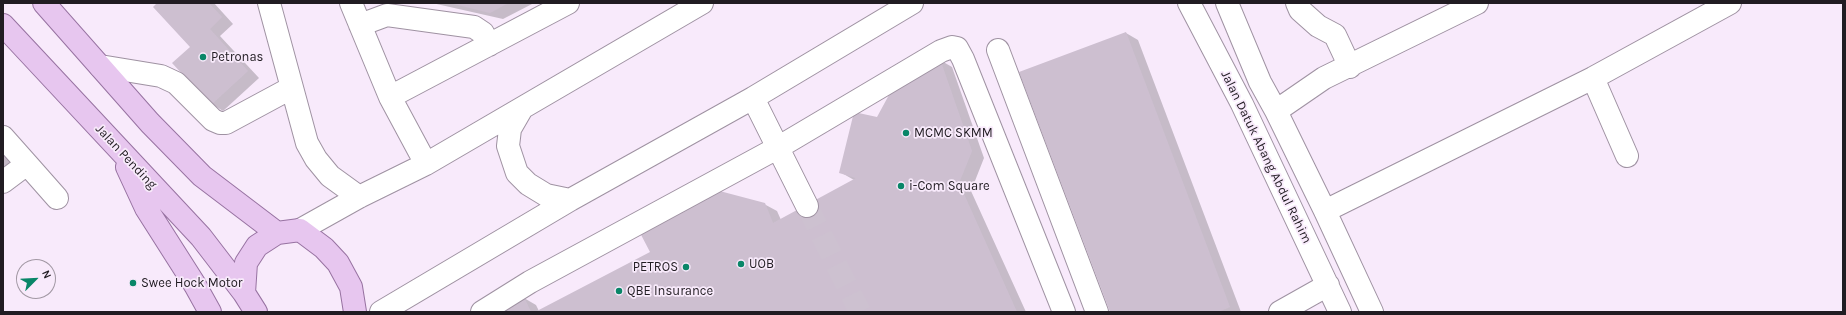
<!DOCTYPE html>
<style>
body{margin:0}
#map{position:relative;width:1846px;height:315px;overflow:hidden;background:#f8eafb;font-family:Karla,sans-serif}
canvas{display:block}
.frame{position:absolute;inset:0;border:4px solid #211c22;pointer-events:none}
.north{position:absolute;left:16px;top:259px;width:40px;height:40px;box-sizing:border-box;background:#f8eafb;border:1px solid #a298a4;border-radius:50%;rotate:66deg;font-size:11px;font-weight:700;line-height:16px;text-align:center;color:#211c22}
.north::after{content:'';display:block;margin:auto;width:14px;height:18px;background:#098668;clip-path:polygon(50% 0,100% 100%,50% 72%,0 100%)}
</style>
<div id="map">
<canvas width="1846" height="315"></canvas>
<div class="frame"></div>
<div class="north">N</div>
</div>
<script>
const ctx = document.querySelector('canvas').getContext('2d');
ctx.lineJoin = 'round';
function paint(path, color) {
  ctx.fillStyle = color;
  ctx.fill(path, 'evenodd');
}
function poly(rows) {
  const path = new Path2D();
  for (const r of rows) {
    path.moveTo(r[0], r[1]);
    for (let i = 2; i < r.length; i += 2) path.lineTo(r[i], r[i + 1]);
  }
  return path;
}
function strokePath(path, color, width, dash) {
  ctx.strokeStyle = color;
  ctx.lineWidth = width;
  ctx.lineCap = dash ? 'butt' : 'round';
  ctx.setLineDash(dash || []);
  ctx.stroke(path);
}
function label(font, color, halo, rows, align = 'center') {
  ctx.font = font + ' Karla,sans-serif';
  ctx.lineWidth = 3.5;
  ctx.setLineDash([]);
  ctx.textBaseline = 'middle';
  ctx.strokeStyle = halo;
  ctx.fillStyle = color;
  for (const [text, x, y, turn = 0] of rows) {
    ctx.save();
    ctx.translate(x, y);
    ctx.rotate((+turn || 0) * Math.PI / 180);
    ctx.textAlign = isNaN(turn) ? turn : align;
    if (halo) ctx.strokeText(text, 0, 0);
    ctx.fillText(text, 0, 0);
    ctx.restore();
  }
}
paint(poly([
 [159,3,214,3,233,24,220,36,259,78,223,111,212,104,191,47],
 [432,3,534,3,503,19],
 [1126,33,1138,40,1241,312,1111,312],
 [940,60,952,67,984,158,971,191,1026,312,501,312,524,298,536,305,539,311,764,204,777,211,781,220,854,180,840,172,878,118],
 [3,151,15,166,3,176]
]), '#0003');
paint(poly([
 [157,3,209,3,222,17,210,29,248,71,211,105,172,63,190,47,153,7],
 [450,3,508,3,490,13],
 [1126,32,1230,307,1218,312,1110,312,1019,72],
 [940,59,972,151,959,183,1017,312,535,312,650,252,638,229,712,189,765,203,773,223,856,178,839,173,854,112,877,117,896,82],
 [524,297,531,312,499,312]
]), '#cdbfd0');
strokePath(poly([
 [807,206,860,312]
]), '#cdc1d0', 22, [22, 11]);
const minor = poly([
 [269,3,307,143,316,159,330,176,359,197],
 [351,3,390,97,426,164],
 [1189,3,1242,104,1340,312],
 [1227,3,1260,82,1276,111,1325,211,1372,312],
 [1297,3,1300,10,1318,26,1335,35,1350,67],
 [360,25,387,15,474,27,483,33,489,45],
 [998,50,1097,312],
 [100,66,161,76,176,83,213,120,220,123,226,123,291,88],
 [1593,78,1627,156],
 [390,97,568,3],
 [753,98,807,206],
 [521,110,510,129,508,146,517,173,528,184,546,195,570,200],
 [1276,111,1324,78,1477,3],
 [3,137,27,164,3,182],
 [27,164,57,198],
 [1325,211,1593,78,1730,3],
 [300,230,359,197,426,164,702,3],
 [381,312,570,200,753,98,912,3],
 [482,312,530,282,779,147,941,51,952,47,957,48,963,59,1064,312],
 [1280,312,1328,285]
]);
const major = poly([
 [44,3,150,123,202,176,277,233],
 [3,25,201,237,244,293],
 [127,167,146,208,195,285,210,312],
 [256,312,244,293,246,263,257,246,277,233,300,230,324,248,338,263,351,287,355,312]
]);
strokePath(minor, '#9f92a2', 24);
strokePath(major, '#9772a1', 24);
strokePath(minor, '#fff', 22);
strokePath(major, '#e7c6ef', 22);
for (const [x, y, r, color] of [
 [203,57,4,"#098668"],
 [906,133,4,"#098668"],
 [901,186,4,"#098668"],
 [741,264,4,"#098668"],
 [686,267,4,"#098668"],
 [133,283,4,"#098668"],
 [619,291,4,"#098668"]
]) {
  const dot = new Path2D();
  dot.arc(x, y, r, 0, 2 * Math.PI);
  ctx.fillStyle = color;
  ctx.fill(dot);
  strokePath(dot, '#f8eafb', 1.5);
}
label('13px', '#211c22', '#f8eafb', [
 ["Petronas",211,57],
 ["MCMC SKMM",914,133],
 ["i-Com Square",909,186],
 ["UOB",749,264],
 ["PETROS",678,267,"right"],
 ["Swee Hock Motor",141,283],
 ["QBE Insurance",627,291]
], 'left');
label('13px', '#211c22', '#f8eafb', [
 ["Jalan Pending",126,157,47],
 ["Jalan Datuk Abang Abdul Rahim",1266,157,64]
]);
</script>
